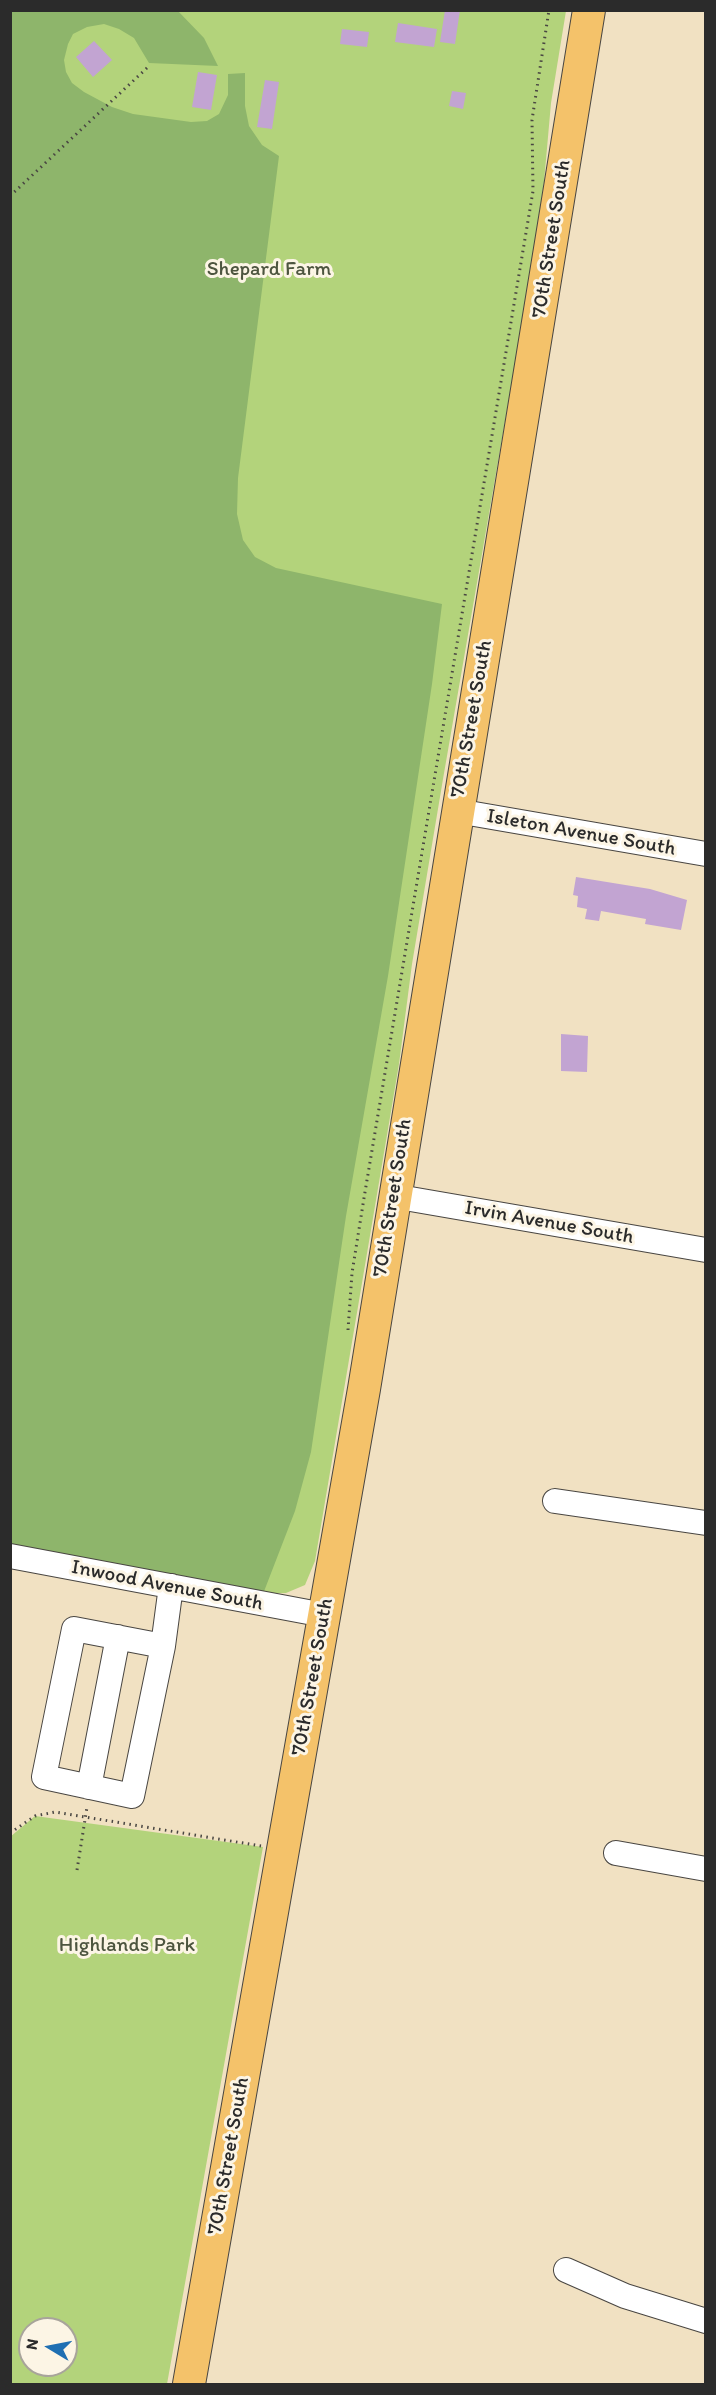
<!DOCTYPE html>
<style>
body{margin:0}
#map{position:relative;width:716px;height:2395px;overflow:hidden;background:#f1e1c2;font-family:Itim,sans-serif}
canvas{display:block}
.frame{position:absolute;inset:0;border:12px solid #2b2b2b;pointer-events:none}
.north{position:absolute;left:18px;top:2317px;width:60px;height:60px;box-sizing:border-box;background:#fcf5e5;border:2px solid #a8a49b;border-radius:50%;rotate:280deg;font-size:16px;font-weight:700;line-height:24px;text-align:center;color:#2b2b2b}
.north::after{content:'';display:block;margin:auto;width:21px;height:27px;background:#1f6fb2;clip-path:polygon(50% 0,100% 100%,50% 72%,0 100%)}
</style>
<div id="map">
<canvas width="716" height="2395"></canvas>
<div class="frame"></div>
<div class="north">N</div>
</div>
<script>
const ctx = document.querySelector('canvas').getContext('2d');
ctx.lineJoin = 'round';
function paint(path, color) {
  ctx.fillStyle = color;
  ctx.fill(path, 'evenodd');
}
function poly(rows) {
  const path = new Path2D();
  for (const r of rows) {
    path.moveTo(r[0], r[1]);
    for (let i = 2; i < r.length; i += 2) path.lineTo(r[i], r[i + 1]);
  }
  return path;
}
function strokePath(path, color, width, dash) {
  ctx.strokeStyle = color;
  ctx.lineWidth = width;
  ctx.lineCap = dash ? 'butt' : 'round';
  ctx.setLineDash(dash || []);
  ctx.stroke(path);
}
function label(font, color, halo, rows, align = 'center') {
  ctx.font = font + ' Itim,sans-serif';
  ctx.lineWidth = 6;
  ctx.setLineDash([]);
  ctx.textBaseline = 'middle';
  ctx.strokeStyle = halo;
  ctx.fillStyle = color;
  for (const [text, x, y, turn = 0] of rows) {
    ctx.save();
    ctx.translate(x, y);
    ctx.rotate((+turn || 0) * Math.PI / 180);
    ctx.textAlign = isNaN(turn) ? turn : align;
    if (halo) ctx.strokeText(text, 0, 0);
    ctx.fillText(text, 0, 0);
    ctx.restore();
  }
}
paint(poly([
 [10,11,566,11,551,103,544,182,526,300,443,779,412,964,399,1064,315,1561,305,1585,286,1593,258,1594],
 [35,1816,263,1847,167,2384,11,2384,10,1837],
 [30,2329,66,2329,66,2365,30,2365]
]), '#b3d37b');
paint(poly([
 [177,10,204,38,218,66,149,63,134,38,119,29,104,24,87,27,73,34,68,44,64,60,66,72,72,83,84,92,112,107,133,114,191,122,207,121,219,114,228,95,228,74,245,73,245,106,249,126,262,145,279,156,238,478,237,514,243,540,255,557,276,568,442,604,432,684,388,976,346,1216,311,1452,295,1511,263,1594,11,1547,10,11]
]), '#8eb56b');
paint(poly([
 [445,10,460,10,455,44,440,42],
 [398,23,437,29,434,47,395,42],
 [342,29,369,32,367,47,340,44],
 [94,41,112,60,93,77,76,57],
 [198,72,217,75,211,110,192,107],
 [265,80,279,82,272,129,257,127],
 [452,91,466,93,463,109,449,106],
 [576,877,650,889,687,900,681,930,645,924,646,919,601,911,599,921,585,919,587,909,577,907,578,896,573,895],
 [561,1034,588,1036,587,1072,561,1071]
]), '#c2a4d2');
const minor = poly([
 [457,811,706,854],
 [393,1196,706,1250],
 [555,1501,706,1523],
 [10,1556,324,1615],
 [163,1646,74,1629,44,1777,132,1796,163,1646,171,1586],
 [89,1787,118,1637],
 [616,1853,706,1869],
 [566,2270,625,2296,706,2321]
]);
const major = poly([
 [189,2384,364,1389,589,10]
]);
strokePath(minor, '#494642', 26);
strokePath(major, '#494642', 34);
strokePath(poly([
 [10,196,148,67],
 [348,1330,352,1273,364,1198,533,191,532,120,549,10],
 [10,1833,35,1816,55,1812,261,1846],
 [77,1870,87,1807]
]), '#494642', 3, [1.5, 4.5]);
strokePath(minor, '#fff', 24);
strokePath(major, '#f4c26a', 32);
label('21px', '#2b2b2b', '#fcf5e5', [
 ["70th Street South",552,239,-81],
 ["70th Street South",472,719,-80],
 ["Isleton Avenue South",581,833,10],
 ["70th Street South",393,1198,-81],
 ["Irvin Avenue South",549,1223,10],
 ["Inwood Avenue South",167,1586,11],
 ["70th Street South",313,1677,-80],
 ["70th Street South",229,2156,-80]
]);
label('21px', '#4d553f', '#fcf5e5', [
 ["Shepard Farm",269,270],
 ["Highlands Park",127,1946]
]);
</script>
